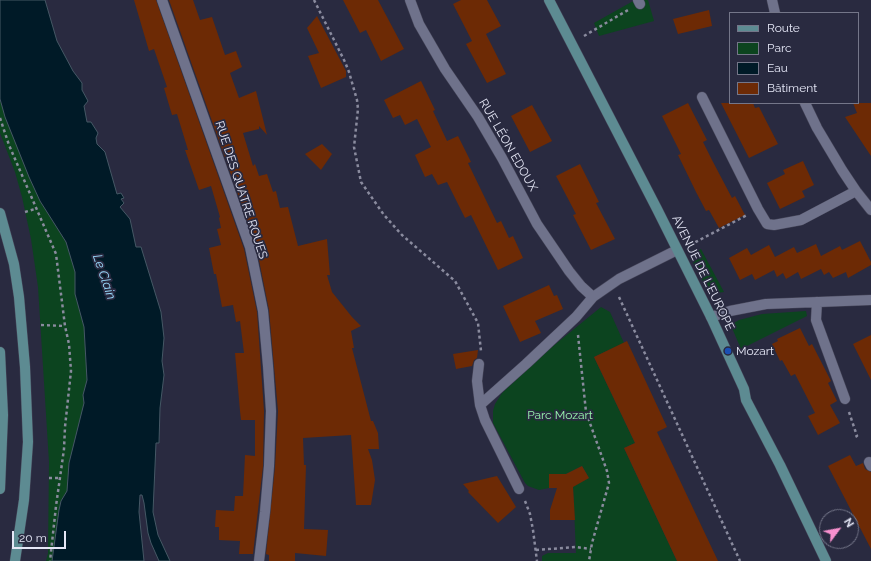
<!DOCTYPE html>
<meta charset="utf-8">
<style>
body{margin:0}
#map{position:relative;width:871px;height:561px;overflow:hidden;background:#292a40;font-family:Raleway,sans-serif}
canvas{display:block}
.legend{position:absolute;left:729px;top:12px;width:130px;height:92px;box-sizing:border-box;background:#292a40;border:1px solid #747689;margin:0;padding:5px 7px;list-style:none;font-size:12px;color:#e5e7f6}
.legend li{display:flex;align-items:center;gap:8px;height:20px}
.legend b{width:20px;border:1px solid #747689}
.north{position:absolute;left:819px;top:509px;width:40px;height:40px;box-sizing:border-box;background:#292a40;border:1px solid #747689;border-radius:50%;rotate:58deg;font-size:11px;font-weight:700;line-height:16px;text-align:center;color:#e5e7f6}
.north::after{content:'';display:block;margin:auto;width:14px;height:18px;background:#f790ce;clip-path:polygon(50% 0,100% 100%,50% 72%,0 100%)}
.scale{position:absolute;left:12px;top:531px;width:54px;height:18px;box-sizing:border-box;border:2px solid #e5e7f6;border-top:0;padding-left:5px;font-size:12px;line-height:14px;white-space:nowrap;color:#e5e7f6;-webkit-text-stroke:3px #292a40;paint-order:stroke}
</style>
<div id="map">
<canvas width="871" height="561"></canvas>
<ul class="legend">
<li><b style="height:5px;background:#5d8b92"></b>Route</li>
<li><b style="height:11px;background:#0c441f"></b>Parc</li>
<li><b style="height:11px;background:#001a27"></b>Eau</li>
<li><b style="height:11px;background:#6d2a05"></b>Bâtiment</li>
</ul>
<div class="north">N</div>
<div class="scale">20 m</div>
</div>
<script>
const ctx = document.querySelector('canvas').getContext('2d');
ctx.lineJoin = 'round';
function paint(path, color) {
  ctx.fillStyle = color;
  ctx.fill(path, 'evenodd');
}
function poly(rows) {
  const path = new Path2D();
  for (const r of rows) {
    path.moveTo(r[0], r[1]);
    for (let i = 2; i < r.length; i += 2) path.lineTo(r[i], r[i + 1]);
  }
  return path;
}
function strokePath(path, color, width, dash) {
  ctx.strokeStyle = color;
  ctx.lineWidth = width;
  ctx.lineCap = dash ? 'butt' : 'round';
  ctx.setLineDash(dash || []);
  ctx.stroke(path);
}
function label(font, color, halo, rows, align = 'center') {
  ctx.font = font + ' Raleway,sans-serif';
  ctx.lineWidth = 3.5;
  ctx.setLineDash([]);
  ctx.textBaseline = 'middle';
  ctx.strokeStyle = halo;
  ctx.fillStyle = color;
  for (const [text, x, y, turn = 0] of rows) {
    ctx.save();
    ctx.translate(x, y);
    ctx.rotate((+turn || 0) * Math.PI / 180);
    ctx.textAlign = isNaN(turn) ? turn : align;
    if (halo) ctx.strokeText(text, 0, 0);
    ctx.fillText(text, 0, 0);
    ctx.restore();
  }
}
paint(poly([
 [635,0,648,0,654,21,599,36,594,23],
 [0,99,5,117,29,177,40,201,66,242,75,272,75,294,84,326,87,380,83,395,84,403,69,463,67,491,61,501,59,510,52,561,46,561,48,553,49,462,38,287,31,239,22,197,15,172,0,133],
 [701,249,724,292,709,294,689,255],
 [601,307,610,312,624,343,594,357,635,443,624,448,677,561,542,561,542,556,548,553,576,553,573,486,589,478,582,466,566,474,549,474,549,488,539,490,528,486,525,483,493,423,493,411,495,404,502,393,552,347],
 [806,311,807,316,741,349,732,328,734,323,739,320,762,314]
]), '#0c441f');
const water = poly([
 [0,0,45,0,57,41,73,71,82,83,82,90,88,101,84,106,87,122,91,122,98,133,96,138,97,144,105,152,117,194,121,193,124,198,121,199,124,203,120,207,130,219,136,247,141,247,161,312,164,338,162,361,164,375,160,408,159,443,156,443,153,512,158,535,170,561,159,561,151,543,148,533,144,503,142,495,140,495,139,512,144,561,52,561,59,510,61,501,67,491,69,463,84,403,83,395,87,380,84,327,75,294,75,272,66,242,40,201,29,177,5,117,0,99,0,0]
]);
paint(water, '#001a27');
strokePath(water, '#455865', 1);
paint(poly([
 [134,0,156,0,244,249,257,312,264,411,263,466,253,554,239,554,240,541,219,540,219,527,215,527,216,510,234,511,235,496,243,496,245,455,255,456,255,420,241,420,240,411,235,353,244,353,240,321,236,322,233,305,222,307,216,274,214,274,209,248,221,245,217,229,221,228,219,218,220,217,211,186,199,190,185,150,188,150,177,114,172,115,164,88,167,87,154,49,149,51],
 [169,0,193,0,200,20,212,17,225,55,236,51,242,67,230,73,239,98,256,91,267,135,259,126,259,129,243,133,253,166,255,164,259,176,267,174,273,192,276,191,280,208,288,207,298,246,327,239,330,275,327,275,332,292,352,317,361,326,351,331,354,348,352,348,371,421,373,421,378,433,379,449,368,449,372,460,375,480,371,505,356,505,351,435,303,438,304,465,306,465,304,529,328,530,326,556,295,553,295,561,269,561,269,555,266,554,275,467,278,411,269,310,256,245],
 [343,0,378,0,404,49,381,61,366,30,360,33],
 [461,0,487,0,501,26,486,34,506,74,487,83,466,44,472,41,453,4],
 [709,10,712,26,678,34,673,19],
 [317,16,346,71,346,77,321,88,308,56,319,53,307,28],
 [421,81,435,110,433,111,447,141,458,136,471,162,468,163,497,223,501,221,509,238,513,236,523,258,498,270,471,215,465,218,447,182,438,185,432,174,425,177,415,155,431,147,417,119,405,125,400,115,393,118,384,100],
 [688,103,707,140,703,142,712,160,732,198,735,196,745,215,719,228,709,210,706,211,696,192,678,155,681,154,662,116],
 [721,103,753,103,755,108,759,107,778,144,749,158],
 [853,103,871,103,871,156,845,117,857,113],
 [532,105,552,141,530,152,511,116],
 [322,144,332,154,321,170,305,154],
 [803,161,814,185,802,191,805,197,780,209,767,183,785,174,783,170],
 [580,164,599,202,596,203,615,239,591,250,573,215,576,214,556,176],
 [860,241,871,262,871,265,848,278,846,272,833,278,829,272,824,275,821,269,801,279,798,272,786,279,783,273,777,277,774,270,755,280,752,274,740,280,729,258,747,248,751,255,769,245,775,257,794,247,797,253,816,244,821,256,840,246,842,250],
 [549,285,554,296,557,295,563,309,535,321,541,333,520,342,503,306],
 [800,328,809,346,812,344,831,381,828,383,837,401,830,405,840,423,818,435,808,416,815,413,795,374,791,376,782,360,780,361,772,344,778,341,777,339],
 [871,335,871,380,853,344],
 [627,341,667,427,657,432,718,561,677,561,624,448,635,443,594,357],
 [478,350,477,358,474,360,472,366,456,369,453,354],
 [850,455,856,466,863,463,865,469,871,472,871,549,828,466],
 [582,466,589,478,573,487,575,520,550,520,550,510,557,488,549,488,549,474,566,474],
 [497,476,516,507,498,523,468,492,469,491,463,484]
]), '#6d2a05');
const minor = poly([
 [162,0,250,247,263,311,268,366,271,411,269,466,265,512,259,561],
 [410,0,419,24,445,69,478,117,502,158,537,224,569,271,581,286,593,297],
 [638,0,640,4],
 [772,0,775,13],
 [702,97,758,209,767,224,774,225,801,220,856,191],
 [805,103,817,128,842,170,856,191,871,210],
 [817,302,816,320,845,399],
 [711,317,730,311,766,304,871,300],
 [479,364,477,381,480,405,485,420,519,489],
 [480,405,526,364,576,317,593,297,619,279,677,250],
 [869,462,871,466]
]);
const secondary = poly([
 [549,0,657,209,711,317,744,389,746,400,780,465,826,561],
 [0,213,14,264,19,297,25,367,28,442,24,500,15,561],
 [0,352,3,415,0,489]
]);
strokePath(minor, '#454558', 11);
strokePath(secondary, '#454558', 11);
strokePath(poly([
 [314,0,345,62,349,72,357,100,358,109,354,147,361,182,384,215,402,235,455,281,478,323,481,351],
 [584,36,628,10],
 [0,118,9,145,56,254,65,326,69,344,71,371,65,427,64,449,56,506,50,561],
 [25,212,35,209],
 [690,245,747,215],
 [619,297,740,561],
 [41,325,65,326],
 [578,335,586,412,607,471,609,483,592,543,589,561],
 [849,412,857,436,853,438],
 [49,478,60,478],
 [525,501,530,514,533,530,537,561],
 [536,550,576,547,591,549]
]), '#8a8b9e', 2.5, [3, 3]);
strokePath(minor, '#6f728b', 10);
strokePath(secondary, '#5d8b92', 10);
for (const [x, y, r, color] of [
 [728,351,4,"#1a4fb4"]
]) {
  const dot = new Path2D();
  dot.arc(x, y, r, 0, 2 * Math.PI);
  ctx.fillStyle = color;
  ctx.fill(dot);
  strokePath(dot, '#292a40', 1.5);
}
label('12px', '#e5e7f6', '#292a40', [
 ["RUE LÉON EDOUX",508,145,60],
 ["RUE DES QUATRE ROUES",241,190,72],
 ["AVENUE DE L'EUROPE",703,273,64]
]);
label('12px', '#e5e7f6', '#292a40', [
 ["Mozart",736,351]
], 'left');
label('12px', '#98f7ad', '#292a40', [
 ["Parc Mozart",560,415]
]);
label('italic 13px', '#9adcfe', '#292a40', [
 ["Le Clain",104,277,71]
]);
</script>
